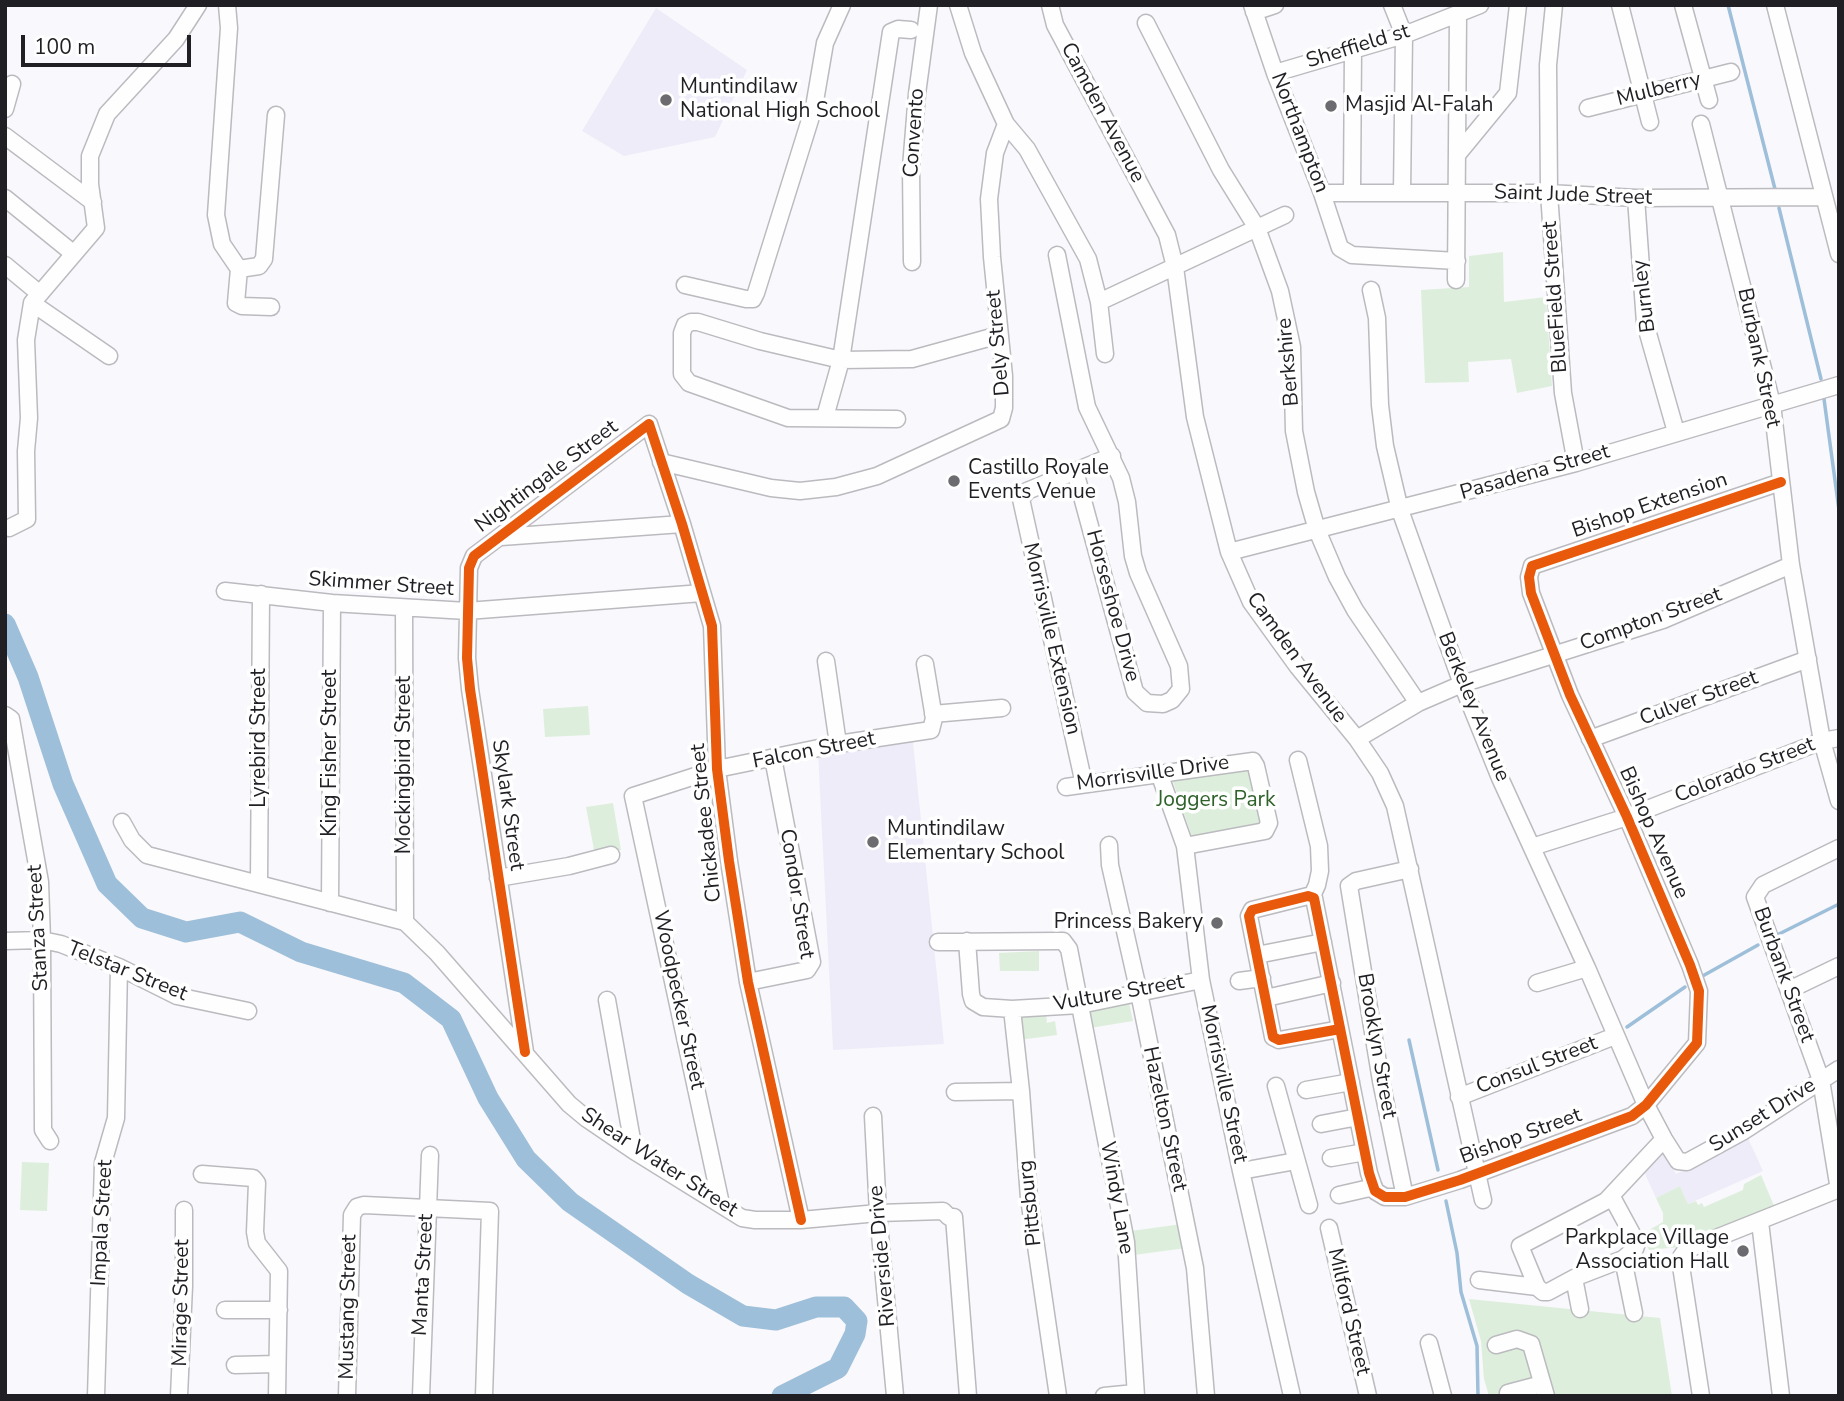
<!DOCTYPE html>
<style>
body{margin:0}
#map{position:relative;width:1844px;height:1401px;overflow:hidden;background:#f9f8fc;font-family:"Nunito Sans",sans-serif}
canvas{display:block}
.frame{position:absolute;inset:0;border:7px solid #1f1f24;pointer-events:none}
.scale{position:absolute;left:21px;top:35px;width:170px;height:32px;box-sizing:border-box;border:4px solid #1f1f24;border-top:0;padding-left:9px;font-size:21px;line-height:24px;white-space:nowrap;color:#1f1f24;-webkit-text-stroke:5px #fff;paint-order:stroke}
</style>
<div id="map">
<canvas width="1844" height="1401"></canvas>
<div class="frame"></div>
<div class="scale">100 m</div>
</div>
<script>
const ctx = document.querySelector('canvas').getContext('2d');
ctx.lineJoin = 'round';
function paint(path, color) {
  ctx.fillStyle = color;
  ctx.fill(path, 'evenodd');
}
function poly(rows) {
  const path = new Path2D();
  for (const r of rows) {
    path.moveTo(r[0], r[1]);
    for (let i = 2; i < r.length; i += 2) path.lineTo(r[i], r[i + 1]);
  }
  return path;
}
function strokePath(path, color, width, dash) {
  ctx.strokeStyle = color;
  ctx.lineWidth = width;
  ctx.lineCap = dash ? 'butt' : 'round';
  ctx.setLineDash(dash || []);
  ctx.stroke(path);
}
function label(font, color, halo, rows, align = 'center') {
  ctx.font = font + ' "Nunito Sans",sans-serif';
  ctx.lineWidth = 7;
  ctx.setLineDash([]);
  ctx.textBaseline = 'middle';
  ctx.strokeStyle = halo;
  ctx.fillStyle = color;
  for (const [text, x, y, turn = 0] of rows) {
    ctx.save();
    ctx.translate(x, y);
    ctx.rotate((+turn || 0) * Math.PI / 180);
    ctx.textAlign = isNaN(turn) ? turn : align;
    if (halo) ctx.strokeText(text, 0, 0);
    ctx.fillText(text, 0, 0);
    ctx.restore();
  }
}
paint(poly([
 [656,8,747,70,715,137,624,156,582,131],
 [913,742,944,1044,833,1050,818,752],
 [1748,1138,1763,1171,1688,1204,1680,1186,1656,1198,1641,1165,1663,1149,1676,1174]
]), '#eeecf8');
paint(poly([
 [1503,252,1504,302,1546,297,1552,386,1517,393,1511,359,1468,362,1469,382,1425,383,1421,290,1469,287,1469,256],
 [588,706,590,735,545,737,543,709],
 [1250,765,1262,825,1192,837,1171,776],
 [613,803,621,850,595,855,586,807],
 [1039,951,1039,971,1000,971,999,953],
 [1129,1003,1133,1021,1090,1028,1086,1009],
 [1046,1013,1047,1023,1055,1021,1057,1035,1019,1040,1016,1015],
 [22,1162,49,1163,47,1211,20,1210],
 [1761,1175,1775,1208,1680,1247,1649,1250,1642,1234,1663,1222,1663,1213,1656,1198,1680,1186,1688,1204,1696,1201,1698,1205,1702,1203,1704,1207,1743,1190,1744,1184],
 [1182,1224,1186,1248,1134,1255,1131,1231],
 [1469,1299,1660,1318,1672,1396,1489,1396,1484,1379,1481,1341]
]), '#ddefdc');
strokePath(poly([
 [1728,5,1776,193],
 [1779,208,1821,379],
 [1824,399,1839,510],
 [1777,935,1839,904],
 [1699,978,1758,945],
 [1627,1027,1685,987],
 [1409,1040,1438,1170],
 [1446,1201,1457,1253,1461,1292,1477,1346,1478,1396]
]), '#9ebfd9', 3.5);
strokePath(poly([
 [5,624,28,677,63,784,107,884,142,918,186,932,240,922,301,952,404,983,451,1019,488,1098,526,1159,570,1202,688,1284,743,1316,776,1320,816,1307,844,1307,857,1321,855,1334,838,1368,782,1396]
]), '#9ebfd9', 21);
const minor = poly([
 [227,5,229,28,216,215,222,244,239,269,236,303,242,306,271,307],
 [958,5,973,53,1006,124,1027,149,1088,259,1099,302,1105,354],
 [1050,5,1055,25,1167,235,1175,267,1195,417,1229,552,1251,602,1298,667,1357,739,1380,773,1395,806,1483,1200],
 [1252,5,1275,73,1322,193,1340,248,1352,255,1457,261],
 [1392,5,1404,35,1402,193],
 [1554,5,1548,65,1549,193,1563,393,1576,463],
 [1620,5,1650,122],
 [1683,5,1709,100],
 [1775,5,1839,254],
 [1254,12,1275,5],
 [1146,23,1221,170,1257,228,1280,291,1292,347,1294,431,1306,492,1317,530,1337,577,1355,610,1418,703],
 [1275,73,1404,35,1480,5],
 [1588,108,1731,72],
 [5,109,12,84],
 [1701,124,1772,404,1791,565,1822,741,1839,801],
 [5,136,93,202],
 [1457,155,1508,93,1518,5],
 [1322,193,1549,193,1636,198,1823,197],
 [1352,193,1353,49],
 [5,198,74,254],
 [1636,198,1645,323,1676,432],
 [1057,255,1087,407,1121,478,1127,502,1133,556,1138,573,1179,666,1181,689,1172,700,1163,704,1147,703,1135,692,1075,471],
 [912,262,911,167,917,94,929,5],
 [5,265,40,294],
 [239,269,259,266,264,259,276,115],
 [1456,280,1458,15],
 [685,285,746,299,753,299,756,293,814,107,825,43,842,5],
 [1371,290,1377,318,1380,405,1385,446,1400,510,1462,684,1500,778,1587,968,1646,1105,1664,1139,1678,1161,1687,1162,1742,1132,1839,1069],
 [1099,302,1285,215],
 [32,303,109,356],
 [825,417,841,360,891,32,898,29,911,30],
 [897,419,788,418,689,383,682,374,682,333,685,325,691,322,698,322,760,341,841,360,912,359,999,335],
 [661,462,771,488,800,491,836,487,877,476,1001,419,1004,408,1004,376,992,257,989,199,995,153,1006,124],
 [9,528,27,519,26,451,29,418,26,340,32,303,96,228,90,184,90,156,107,114,176,39,198,5],
 [501,537,682,524],
 [1229,552,1576,463,1839,385],
 [225,591,332,603,467,611,702,593],
 [404,608,405,922],
 [826,661,838,744],
 [933,714,1002,708],
 [5,715,11,719,40,882,42,940,43,1130,50,1141],
 [1357,739,1418,703,1462,684,1663,620,1791,565],
 [1590,739,1808,659],
 [1298,760,1319,846,1320,871,1317,885,1312,896],
 [1159,773,1185,846,1201,980,1241,1171,1292,1396],
 [1084,784,1021,499,1027,491,1112,456],
 [1066,787,1253,761,1256,766,1269,823,1265,831,1185,846],
 [122,822,132,840,147,855,405,922,437,953,569,1104,587,1119,634,1151,742,1218,755,1220,801,1220,878,1213,943,1211,949,1217,954,1217,968,1396],
 [1109,845,1110,865,1139,993,1195,1268,1206,1396],
 [1532,847,1627,817,1822,741,1839,738],
 [1839,848,1763,885,1755,897,1821,1080,1839,1190],
 [498,878,569,866,611,855],
 [259,883,261,594],
 [330,903,332,603],
 [5,941,42,940,61,944,119,967,177,996,248,1011],
 [967,941,971,994,973,1001,983,1007,1012,1009,1080,1005,1201,980],
 [938,942,1058,941,1063,941,1069,949,1126,1242,1136,1396],
 [1257,955,1323,942],
 [1239,981,1262,978],
 [748,982,807,970,812,962,773,758],
 [1537,983,1587,968],
 [1789,990,1839,966],
 [1266,998,1332,983],
 [607,1000,634,1151],
 [1012,1009,1021,1091,1029,1198,1058,1396],
 [1340,1029,1279,1040,1273,1037,1249,916,1252,910,1308,896,1314,898,1369,1173,1375,1191,1385,1197,1405,1197,1460,1180,1632,1116,1646,1105,1697,1043,1699,991,1690,965,1627,817,1570,695,1531,593,1529,577,1532,566,1781,482],
 [525,1052,470,689,467,658,469,568,474,556,649,424,682,524,712,626,717,769,729,861,748,982,801,1220],
 [1276,1086,1309,1205],
 [1306,1090,1351,1082],
 [955,1092,1021,1091],
 [1459,1097,1615,1036],
 [873,1116,878,1213,895,1396],
 [1321,1124,1358,1117],
 [1331,1158,1365,1152],
 [1241,1171,1296,1161],
 [202,1174,253,1178,257,1183,255,1232,257,1243,279,1271,277,1396],
 [1339,1195,1374,1187],
 [1405,1197,1381,1081,1349,886,1356,881,1410,869],
 [1612,1197,1637,1243,1635,1249,1623,1259,1574,1278,1548,1292,1543,1292,1537,1287,1520,1246,1606,1201,1664,1139],
 [721,1204,633,796,717,769,838,744,931,730,934,718,925,664],
 [1760,1222,1781,1396],
 [1329,1228,1368,1396],
 [1623,1259,1634,1313],
 [1574,1278,1580,1309],
 [1479,1280,1537,1287],
 [225,1310,279,1310],
 [1429,1343,1443,1396],
 [1496,1345,1517,1339,1531,1344,1546,1396],
 [235,1365,277,1364],
 [1508,1393,1542,1384],
 [96,1396,103,1163,116,1118,119,967],
 [179,1396,184,1286,184,1210],
 [347,1396,352,1215,357,1207,364,1205,490,1211,484,1396],
 [421,1396,430,1155],
 [1104,1396,1135,1393],
 [1701,1396,1681,1266,1681,1257,1686,1250,1839,1189]
]);
strokePath(minor, '#bbbbbf', 19);
strokePath(minor, '#fefeff', 16);
strokePath(poly([
 [1340,1029,1279,1040,1273,1037,1249,916,1252,910,1308,896,1314,898,1369,1173,1375,1191,1385,1197,1405,1197,1460,1180,1632,1116,1646,1105,1697,1043,1699,991,1690,965,1627,817,1570,695,1531,593,1529,577,1532,566,1781,482],
 [525,1052,470,689,467,658,469,568,474,556,649,424,682,524,712,626,717,769,729,861,748,982,801,1220]
]), '#e8590c', 10);
for (const [x, y, r, color] of [
 [666,100,7,"#6b6b70"],
 [1331,106,7,"#6b6b70"],
 [954,481,7,"#6b6b70"],
 [873,842,7,"#6b6b70"],
 [1217,923,7,"#6b6b70"],
 [1743,1251,7,"#6b6b70"]
]) {
  const dot = new Path2D();
  dot.arc(x, y, r, 0, 2 * Math.PI);
  ctx.fillStyle = color;
  ctx.fill(dot);
  strokePath(dot, '#fff', 2.5);
}
label('21px', '#1f1f24', '#fff', [
 ["Sheffield st",1358,47,-17],
 ["Mulberry",1659,90,-14],
 ["Camden Avenue",1102,113,62],
 ["Convento",915,133,-86],
 ["Northampton",1299,133,69],
 ["Saint Jude Street",1573,196,2],
 ["Burnley",1645,296,-97],
 ["BlueField Street",1556,297,-94],
 ["Dely Street",999,343,-95],
 ["Burbank Street",1758,358,78],
 ["Berkshire",1289,362,-95],
 ["Pasadena Street",1535,473,-16],
 ["Nightingale Street",547,477,-37],
 ["Bishop Extension",1650,506,-19],
 ["Skimmer Street",381,585,4],
 ["Horseshoe Drive",1112,606,75],
 ["Compton Street",1651,620,-20],
 ["Morrisville Extension",1051,639,77],
 ["Camden Avenue",1296,658,54],
 ["Culver Street",1699,699,-20],
 ["Berkeley Avenue",1473,707,68],
 ["Lyrebird Street",260,738,-90],
 ["Falcon Street",814,751,-11],
 ["King Fisher Street",331,753,-90],
 ["Mockingbird Street",405,765,-90],
 ["Colorado Street",1745,771,-21],
 ["Morrisville Drive",1153,774,-8],
 ["Skylark Street",507,805,82],
 ["Chickadee Street",707,823,-96],
 ["Bishop Avenue",1653,833,66],
 ["Condor Street",796,894,81],
 ["Stanza Street",39,928,-93],
 ["Telstar Street",127,972,22],
 ["Burbank Street",1783,975,70],
 ["Vulture Street",1119,994,-10],
 ["Woodpecker Street",678,1000,78],
 ["Brooklyn Street",1376,1046,80],
 ["Consul Street",1537,1066,-21],
 ["Morrisville Street",1223,1084,78],
 ["Sunset Drive",1763,1116,-32],
 ["Hazelton Street",1164,1119,78],
 ["Bishop Street",1521,1137,-20],
 ["Shear Water Street",659,1163,33],
 ["Windy Lane",1116,1198,80],
 ["Pittsburg",1031,1203,-96],
 ["Impala Street",103,1223,-87],
 ["Riverside Drive",883,1256,-95],
 ["Manta Street",424,1275,-87],
 ["Mirage Street",182,1303,-89],
 ["Mustang Street",349,1307,-89],
 ["Milford Street",1348,1312,77]
]);
label('21px', '#1f1f24', '#fff', [
 ["Muntindilaw",680,88],
 ["National High School",680,112],
 ["Masjid Al-Falah",1345,106],
 ["Castillo Royale",968,469],
 ["Events Venue",968,493],
 ["Muntindilaw",887,830],
 ["Elementary School",887,854],
 ["Princess Bakery",1203,923,"right"],
 ["Parkplace Village",1729,1239,"right"],
 ["Association Hall",1729,1263,"right"]
], 'left');
label('21px', '#2f622a', '#fff', [
 ["Joggers Park",1216,801]
]);
</script>
